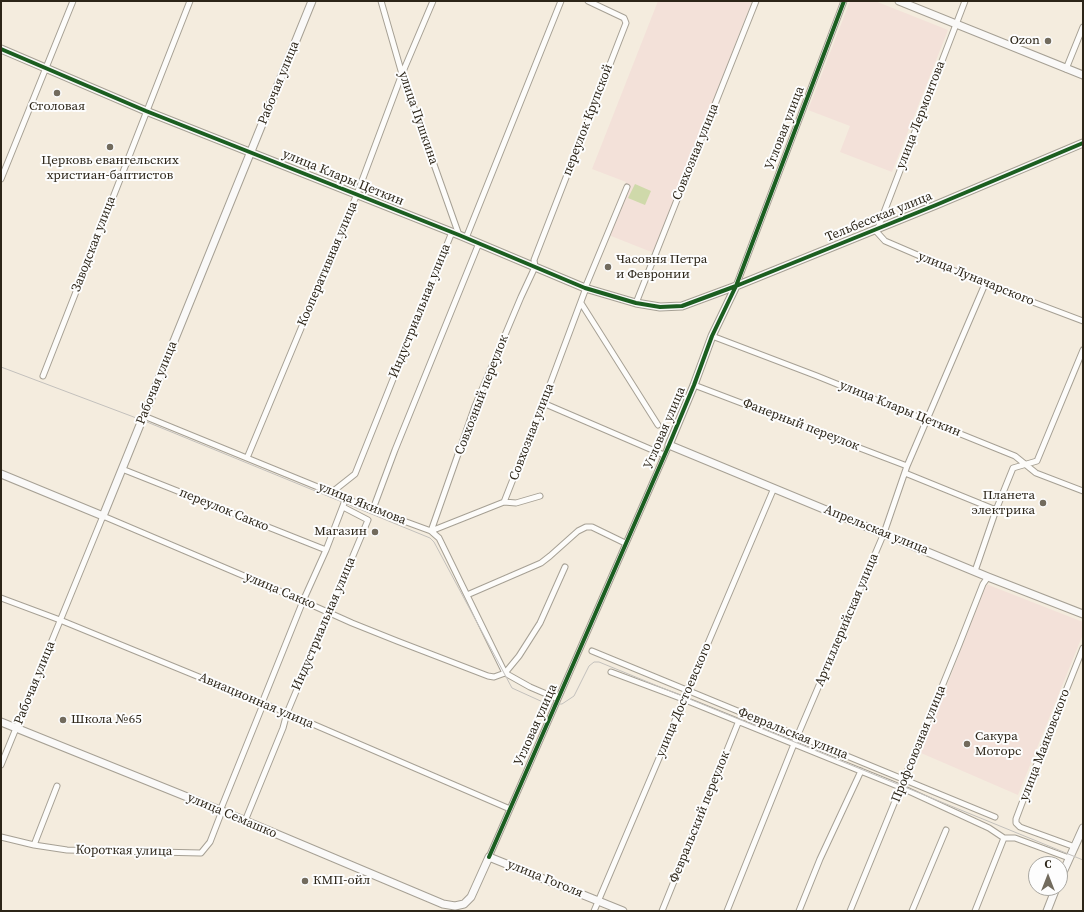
<!DOCTYPE html>
<meta charset="utf-8">
<style>
body{margin:0}
#map{position:relative;width:1084px;height:912px;overflow:hidden;background:#f4ecde;font-family:"Source Serif 4",serif}
canvas{display:block}
.frame{position:absolute;inset:0;border:2px solid #2c2518;pointer-events:none}
.north{position:absolute;left:1028px;top:856px;width:40px;height:40px;box-sizing:border-box;background:#fdfdfd;border:1px solid #a9a7a1;border-radius:50%;rotate:0deg;font-size:11px;font-weight:700;line-height:16px;text-align:center;color:#2c2518}
.north::after{content:'';display:block;margin:auto;width:14px;height:18px;background:#726b5d;clip-path:polygon(50% 0,100% 100%,50% 72%,0 100%)}
</style>
<div id="map">
<canvas width="1084" height="912"></canvas>
<div class="frame"></div>
<div class="north">С</div>
</div>
<script>
const ctx = document.querySelector('canvas').getContext('2d');
ctx.lineJoin = 'round';
function paint(path, color) {
  ctx.fillStyle = color;
  ctx.fill(path, 'evenodd');
}
function poly(rows) {
  const path = new Path2D();
  for (const r of rows) {
    path.moveTo(r[0], r[1]);
    for (let i = 2; i < r.length; i += 2) path.lineTo(r[i], r[i + 1]);
  }
  return path;
}
function strokePath(path, color, width, dash) {
  ctx.strokeStyle = color;
  ctx.lineWidth = width;
  ctx.lineCap = dash ? 'butt' : 'round';
  ctx.setLineDash(dash || []);
  ctx.stroke(path);
}
function label(font, color, halo, rows, align = 'center') {
  ctx.font = font + ' "Source Serif 4",serif';
  ctx.lineWidth = 4;
  ctx.setLineDash([]);
  ctx.textBaseline = 'middle';
  ctx.strokeStyle = halo;
  ctx.fillStyle = color;
  for (const [text, x, y, turn = 0] of rows) {
    ctx.save();
    ctx.translate(x, y);
    ctx.rotate((+turn || 0) * Math.PI / 180);
    ctx.textAlign = isNaN(turn) ? turn : align;
    if (halo) ctx.strokeText(text, 0, 0);
    ctx.fillText(text, 0, 0);
    ctx.restore();
  }
}
paint(poly([
 [658,1,752,1,654,253,606,234,626,182,592,169],
 [850,1,875,1,948,30,892,172,840,152,850,126,808,110],
 [986,584,1083,622,1083,634,1018,795,921,753]
]), '#f3e1d9');
paint(poly([
 [635,184,651,191,645,205,628,198]
]), '#cfd9aa');
const street = poly([
 [381,1,402,74,459,235],
 [1066,69,1083,27],
 [1,179,73,1],
 [878,228,965,1],
 [875,230,885,241,985,284,1083,321],
 [466,238,561,1],
 [736,286,844,1],
 [585,288,627,187],
 [581,303,658,425],
 [636,303,756,1],
 [712,336,817,376,1015,456,1036,473,1083,491],
 [43,376,190,1],
 [694,385,907,466],
 [543,403,664,455],
 [144,416,379,512,431,531,439,538,505,673],
 [247,458,357,194,402,74,433,1],
 [122,469,326,550],
 [905,473,996,510],
 [331,493,355,474,452,232],
 [504,502,516,503,540,496],
 [373,509,395,450,479,243],
 [431,531,475,406,521,297,535,267,534,260,626,23,624,18,588,1],
 [431,531,504,502,543,403,586,288],
 [975,571,996,510,1013,468,1037,461,1083,350],
 [467,595,541,563,550,556,578,531,586,527,592,527,625,543],
 [1,598,60,620,287,713,510,809],
 [592,651,995,817],
 [611,672,683,699,900,787,989,828,1004,838,1015,838,1069,858],
 [505,673,519,656,540,623,565,567],
 [505,673,530,687,558,699],
 [1,765,103,516,303,601,352,623,397,641,488,676,494,677,505,673],
 [220,811,262,707,262,703,303,601,326,550,346,498],
 [245,821,283,728,287,713,368,520,343,507],
 [1,837,34,845,67,850,201,853,210,842,222,811],
 [34,845,57,786],
 [1075,847,1020,827,1016,823,1016,819,1036,766,1083,648],
 [489,857,669,445],
 [594,911,774,488],
 [662,911,738,723],
 [727,911,794,744,884,533,907,466,985,284],
 [799,911,820,859,861,771],
 [850,911,959,645,983,584,988,577],
 [912,911,946,830],
 [975,911,1004,838]
]);
const secondary = poly([
 [899,1,1083,75],
 [1,49,146,111,459,235,585,288,636,303,660,307,682,306,736,286,936,205,1083,143],
 [736,286,712,336,694,385,669,445,988,577,1083,614],
 [1,474,103,516,312,1],
 [1,722,222,811,443,904,455,906,464,904,471,897,489,857,623,911],
 [1060,879,1083,828],
 [1047,911,1056,888]
]);
strokePath(street, '#a6a094', 7);
strokePath(secondary, '#a6a094', 9);
strokePath(street, '#fdfcfa', 5);
strokePath(secondary, '#faf9f8', 7);
strokePath(poly([
 [1,367,147,422,430,538,434,542,512,688,545,703,551,704,562,704,574,696,589,666,594,662,599,662,1083,860]
]), '#c3c0bc', 1);
strokePath(poly([
 [1,49,146,111,459,235,585,288,636,303,660,307,682,306,736,286,936,205,1083,143],
 [489,857,669,445,694,385,712,336,736,286,844,1]
]), '#1b5e20', 4);
for (const [x, y, r, color] of [
 [1048,41,4,"#726b5d"],
 [57,93,4,"#726b5d"],
 [110,147,4,"#726b5d"],
 [608,267,4,"#726b5d"],
 [1043,503,4,"#726b5d"],
 [375,532,4,"#726b5d"],
 [63,720,4,"#726b5d"],
 [967,744,4,"#726b5d"],
 [305,881,4,"#726b5d"]
]) {
  const dot = new Path2D();
  dot.arc(x, y, r, 0, 2 * Math.PI);
  ctx.fillStyle = color;
  ctx.fill(dot);
  strokePath(dot, '#fdfdfd', 1.5);
}
label('13px', '#2c2518', '#fdfdfd', [
 ["Ozon",1040,41,"right"],
 ["Столовая",57,107,"center"],
 ["Церковь евангельских",110,161,"center"],
 ["христиан-баптистов",110,176,"center"],
 ["Часовня Петра",616,260],
 ["и Февронии",616,275],
 ["Планета",1035,496,"right"],
 ["электрика",1035,511,"right"],
 ["Магазин",367,532,"right"],
 ["Школа №65",71,720],
 ["Сакура",975,737],
 ["Моторс",975,752],
 ["КМП-ойл",313,881]
], 'left');
label('13px', '#2c2518', '#fdfdfd', [
 ["Рабочая улица",279,83,-68],
 ["улица Лермонтова",921,115,-69],
 ["улица Пушкина",418,118,71],
 ["переулок Крупской",588,120,-69],
 ["Угловая улица",785,128,-69],
 ["Совхозная улица",696,152,-68],
 ["улица Клары Цеткин",343,178,22],
 ["Тельбесская улица",879,217,-22],
 ["Заводская улица",94,244,-69],
 ["Кооперативная улица",328,264,-67],
 ["улица Луначарского",976,279,22],
 ["Индустриальная улица",420,311,-68],
 ["Рабочая улица",157,383,-68],
 ["Совхозный переулок",482,395,-69],
 ["улица Клары Цеткин",900,409,22],
 ["Фанерный переулок",801,425,21],
 ["Угловая улица",665,428,-67],
 ["Совхозная улица",532,432,-69],
 ["улица Якимова",362,504,22],
 ["переулок Сакко",224,510,22],
 ["Апрельская улица",876,530,22],
 ["улица Сакко",280,591,23],
 ["Артиллерийская улица",847,620,-67],
 ["Индустриальная улица",324,624,-67],
 ["Рабочая улица",35,683,-68],
 ["улица Достоевского",684,700,-67],
 ["Авиационная улица",256,701,23],
 ["Угловая улица",536,725,-66],
 ["Февральская улица",793,734,22],
 ["Профсоюзная улица",919,744,-68],
 ["улица Маяковского",1045,745,-69],
 ["улица Семашко",232,816,23],
 ["Февральский переулок",700,817,-68],
 ["Короткая улица",124,851,1],
 ["улица Гоголя",545,879,22]
]);
</script>
